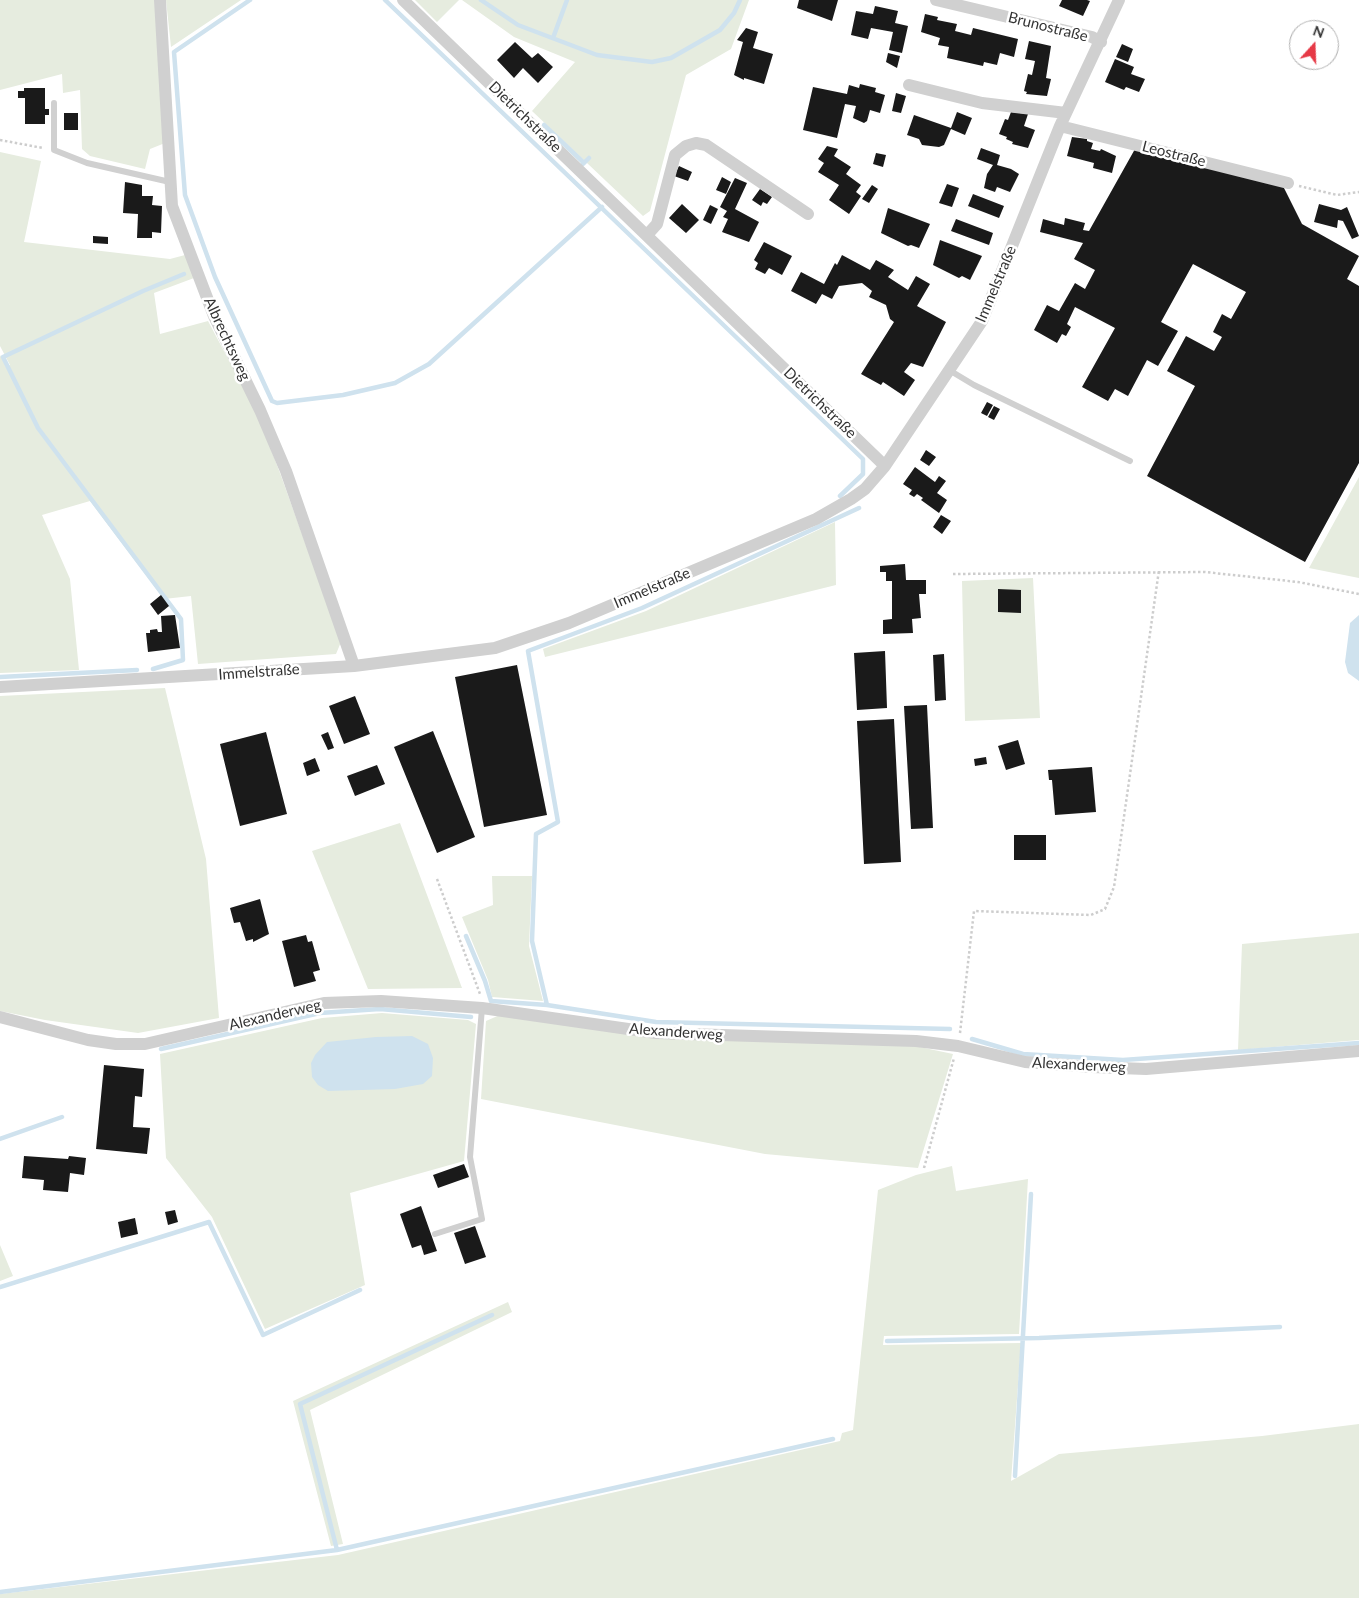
<!DOCTYPE html>
<meta charset="utf-8">
<style>
body{margin:0}
#map{position:relative;width:1359px;height:1598px;overflow:hidden;background:#fff;font-family:Lato,sans-serif}
canvas{display:block}
.north{position:absolute;left:1289px;top:20px;width:50px;height:50px;box-sizing:border-box;background:#fff;border:1px solid #adadad;border-radius:50%;rotate:20deg;font-size:14px;font-weight:700;line-height:20px;text-align:center;color:#333}
.north::after{content:'';display:block;margin:auto;width:18px;height:22px;background:#e63946;clip-path:polygon(50% 0,100% 100%,50% 72%,0 100%)}
</style>
<div id="map">
<canvas width="1359" height="1598"></canvas>
<div class="north">N</div>
</div>
<script>
const ctx = document.querySelector('canvas').getContext('2d');
ctx.lineJoin = 'round';
function paint(path, color) {
  ctx.fillStyle = color;
  ctx.fill(path, 'evenodd');
}
function poly(rows) {
  const path = new Path2D();
  for (const r of rows) {
    path.moveTo(r[0], r[1]);
    for (let i = 2; i < r.length; i += 2) path.lineTo(r[i], r[i + 1]);
  }
  return path;
}
function strokePath(path, color, width, dash) {
  ctx.strokeStyle = color;
  ctx.lineWidth = width;
  ctx.lineCap = dash ? 'butt' : 'round';
  ctx.setLineDash(dash || []);
  ctx.stroke(path);
}
function label(font, color, halo, rows, align = 'center') {
  ctx.font = font + ' Lato,sans-serif';
  ctx.lineWidth = 5;
  ctx.setLineDash([]);
  ctx.textBaseline = 'middle';
  ctx.strokeStyle = halo;
  ctx.fillStyle = color;
  for (const [text, x, y, turn = 0] of rows) {
    ctx.save();
    ctx.translate(x, y);
    ctx.rotate((+turn || 0) * Math.PI / 180);
    ctx.textAlign = isNaN(turn) ? turn : align;
    if (halo) ctx.strokeText(text, 0, 0);
    ctx.fillText(text, 0, 0);
    ctx.restore();
  }
}
paint(poly([
 [0,0,155,0,165,143,150,149,145,169,90,156,82,149,80,90,63,93,62,74,0,90],
 [166,0,241,0,171,47],
 [415,0,459,0,437,22],
 [462,0,749,0,731,49,686,75,650,211,643,216,532,111,575,62,514,37],
 [0,152,41,161,24,242,170,259,185,255,194,278,154,293,160,334,208,321,257,413,280,473,341,642,336,654,198,664,191,596,164,599,90,501,42,515,70,579,79,670,0,673,0,355,6,367,10,365,0,346],
 [1359,477,1359,578,1309,568],
 [835,522,836,585,545,657,543,649,646,611],
 [1033,578,1040,718,965,721,962,581],
 [165,688,206,859,219,1018,138,1033,45,1020,0,1011,0,696],
 [400,823,462,988,368,989,312,851],
 [492,876,532,876,529,946,543,1001,492,997,488,980,462,917,493,905],
 [1359,933,1359,1040,1238,1050,1242,944],
 [382,1013,468,1020,476,1024,464,1161,350,1193,365,1285,265,1329,212,1217,166,1158,160,1054,322,1018],
 [502,1014,554,1023,915,1046,953,1054,918,1168,765,1154,481,1099,486,1021],
 [952,1166,956,1191,1028,1179,1019,1334,884,1336,883,1345,1021,1343,1011,1481,1059,1454,1262,1436,1359,1424,1359,1598,0,1598,0,1594,338,1555,840,1441,842,1433,853,1430,878,1190,916,1175],
 [0,1245,13,1276,0,1281],
 [508,1302,512,1312,310,1410,343,1544,331,1546,293,1401]
]), '#e6ecdf');
paint(poly([
 [1359,615,1359,681,1348,673,1345,662,1350,623],
 [412,1036,428,1044,433,1058,432,1076,423,1084,395,1089,328,1091,318,1085,312,1077,311,1063,315,1055,327,1042,376,1037]
]), '#cfe2ee');
strokePath(poly([
 [250,0,174,52,185,195,215,277,272,401,277,403,343,395,395,383,429,364,602,207],
 [385,0,863,459,863,474,840,496],
 [481,0,518,25,597,55,652,62,671,58,720,30,734,13,740,0],
 [553,38,567,0],
 [544,125,584,163],
 [583,164,589,158],
 [153,669,183,660,181,619,38,428,3,357,143,291,184,274],
 [0,677,137,670],
 [466,936,485,981,491,1001,547,1005,656,1022,950,1029],
 [547,1005,532,941,536,834,558,822,528,651,642,608,859,508],
 [972,1039,1023,1054,1123,1060,1359,1043],
 [161,1049,320,1013,380,1009,471,1017],
 [0,1139,62,1117],
 [0,1287,209,1222,263,1335,360,1290],
 [887,1341,1039,1338,1280,1327],
 [1015,1476,1031,1194],
 [337,1550,300,1404,492,1315],
 [0,1592,337,1550,833,1439]
]), '#cfe2ee', 4.5);
paint(poly([
 [799,0,838,0,832,21,797,8],
 [1062,0,1087,0,1090,1,1083,16,1059,6],
 [875,6,898,11,895,23,908,26,902,53,889,50,893,32,871,28,868,39,851,35,856,11,873,14],
 [925,14,938,17,937,20,957,24,955,31,971,35,973,28,1018,39,1014,57,1000,53,997,65,984,62,983,66,947,58,949,47,938,45,940,38,921,32],
 [746,28,758,32,753,48,773,54,764,84,744,78,744,80,734,75,743,42,737,40],
 [1029,41,1051,46,1046,78,1051,79,1047,96,1026,94,1027,92,1024,91,1028,74,1032,75,1035,61,1025,59],
 [515,42,532,58,538,53,553,67,538,83,523,68,514,78,497,60],
 [1122,44,1133,49,1128,62,1116,57],
 [888,53,900,56,897,68,886,62],
 [1115,59,1134,67,1131,74,1145,79,1139,92,1126,87,1124,90,1105,82],
 [860,84,876,88,875,92,885,95,880,113,870,110,867,121,864,123,853,118,856,106,845,104,837,138,803,130,813,87,847,94,849,85,859,88],
 [24,88,45,88,45,109,49,109,49,115,45,115,45,124,25,124,25,98,18,98,18,91,24,91],
 [896,93,906,96,901,113,892,111],
 [957,112,972,118,965,135,951,129,944,145,939,147,922,145,919,139,907,135,914,115,951,128],
 [1011,112,1028,114,1024,126,1035,130,1028,148,1012,144,1013,142,1006,139,1007,137,999,134,1005,119,1008,120],
 [64,113,78,113,78,130,64,130],
 [1072,137,1087,139,1087,141,1093,143,1091,149,1100,151,1101,149,1116,156,1112,173,1093,168,1094,163,1067,156],
 [827,146,838,149,834,156,851,167,846,174,861,185,856,192,861,196,849,214,829,200,839,185,818,172,824,163,818,159],
 [981,148,1000,155,997,165,1011,169,1019,174,1010,192,997,187,995,192,984,188,987,174,993,165,977,159],
 [1135,149,1283,186,1302,224,1359,256,1347,279,1359,286,1359,463,1305,562,1147,476,1195,386,1167,371,1186,336,1214,351,1222,337,1213,332,1222,314,1231,319,1246,292,1193,264,1161,322,1178,331,1158,366,1147,360,1128,396,1115,389,1108,401,1082,387,1115,328,1075,307,1067,324,1071,327,1066,336,1062,334,1057,343,1034,330,1047,305,1059,311,1075,283,1085,289,1095,270,1074,259,1083,243,1040,232,1043,219,1064,225,1065,218,1085,223,1083,230,1089,231],
 [876,153,886,155,883,167,873,164],
 [679,166,692,172,688,181,674,176],
 [722,177,731,182,726,194,716,190],
 [735,178,747,183,735,209,759,222,749,242,722,232,728,219,723,217,727,211,720,207],
 [125,182,142,185,142,196,153,196,152,205,162,206,161,233,152,232,152,238,137,238,138,214,123,213],
 [947,184,959,188,952,207,939,203],
 [872,185,878,189,869,203,862,199],
 [760,189,772,197,767,204,763,202,761,206,752,200],
 [973,194,1004,206,999,218,968,206],
 [682,204,699,220,686,233,669,218],
 [1319,204,1341,210,1347,207,1359,236,1352,239,1343,221,1338,220,1337,228,1314,222],
 [710,205,718,209,711,224,703,220],
 [888,208,930,224,919,248,911,245,908,246,881,233],
 [956,219,993,233,989,245,951,231],
 [93,236,108,237,108,244,93,243],
 [940,240,982,256,970,280,962,276,959,278,933,265],
 [764,242,792,256,782,275,769,268,765,274,755,269,758,263,754,260],
 [842,255,870,270,876,260,894,270,888,277,908,290,916,276,930,284,917,306,946,322,923,367,911,363,904,372,915,380,904,396,883,382,881,385,861,374,894,322,890,319,886,305,869,297,872,291,862,283,839,286,832,299,822,294,816,304,791,291,801,272,824,284,835,263,837,265],
 [987,402,993,405,987,416,981,413],
 [994,406,1000,409,994,420,988,417],
 [926,450,936,457,929,466,920,460],
 [915,467,935,482,939,476,946,481,937,493,947,500,939,513,921,500,923,498,917,494,914,497,909,494,912,490,903,484],
 [941,515,951,521,942,534,933,527],
 [905,564,906,580,926,580,926,594,919,594,921,618,912,619,913,633,883,634,883,620,892,619,892,581,886,581,886,572,880,572,880,566],
 [998,589,1021,590,1021,613,998,612],
 [161,595,169,606,158,615,150,604],
 [175,615,180,648,148,652,146,633,150,633,150,630,157,629,158,632,162,632,161,616],
 [885,651,887,708,857,710,854,653],
 [944,654,946,700,935,701,933,655],
 [517,665,547,815,484,827,455,677],
 [355,696,370,734,344,744,329,706],
 [927,705,933,828,911,829,904,706],
 [894,719,901,862,864,864,857,721],
 [433,731,475,837,437,853,394,747],
 [266,732,287,814,240,826,220,744],
 [328,732,334,748,328,750,321,735],
 [1018,740,1025,764,1006,770,998,746],
 [986,757,987,764,975,766,974,759],
 [315,758,320,771,307,776,303,763],
 [377,765,385,784,355,796,347,776],
 [1092,767,1096,812,1055,815,1052,780,1049,780,1048,770],
 [1014,835,1046,835,1046,860,1014,860],
 [260,899,269,934,253,942,253,939,246,941,240,922,234,923,230,908],
 [306,935,308,942,312,941,320,970,313,972,316,981,294,987,282,941],
 [104,1065,144,1069,142,1097,135,1096,133,1127,150,1128,147,1154,96,1149],
 [24,1156,68,1159,69,1156,86,1158,84,1175,70,1173,68,1192,43,1190,44,1180,22,1178],
 [464,1164,469,1177,438,1188,433,1175],
 [421,1206,437,1251,424,1255,421,1245,412,1248,400,1214],
 [175,1210,178,1222,168,1225,165,1212],
 [135,1218,138,1234,121,1238,118,1222],
 [475,1226,486,1257,465,1264,454,1233]
]), '#1a1a1a');
strokePath(poly([
 [0,140,43,148],
 [1299,186,1337,195,1359,192],
 [953,574,1205,572,1298,582,1359,594],
 [437,879,480,994],
 [960,1033,974,911,1091,915,1105,909,1114,887,1159,570],
 [924,1168,954,1058]
]), '#cdcdcd', 2.5, [2.5, 2.5]);
strokePath(poly([
 [54,103,54,150,87,163,170,182],
 [949,370,974,385,1130,461],
 [435,1234,482,1219,470,1157,482,1008]
]), '#d0d0d0', 6);
strokePath(poly([
 [160,0,172,206,214,316,260,410,286,471,354,666],
 [403,0,885,466],
 [936,0,1092,37,1101,42],
 [909,85,982,103,1066,113],
 [1060,126,1288,183],
 [647,235,657,224,675,155,686,146,696,143,706,145,808,214],
 [0,687,354,666,495,648,569,623,816,519,851,499,865,489,885,466,982,321,1060,126,1119,0],
 [0,1017,88,1040,116,1044,145,1044,324,1003,381,1001,482,1008,656,1033,916,1041,958,1046,1025,1062,1092,1067,1146,1069,1359,1051]
]), '#d0d0d0', 12);
label('15px', '#333', '#fff', [
 ["Brunostraße",1048,27,14],
 ["Dietrichstraße",525,117,44],
 ["Leostraße",1174,154,14],
 ["Immelstraße",996,284,-67],
 ["Albrechtsweg",227,339,65],
 ["Dietrichstraße",820,403,44],
 ["Immelstraße",652,588,-23],
 ["Immelstraße",259,672,-4],
 ["Alexanderweg",275,1015,-13],
 ["Alexanderweg",676,1032,4],
 ["Alexanderweg",1079,1065,3]
]);
</script>
